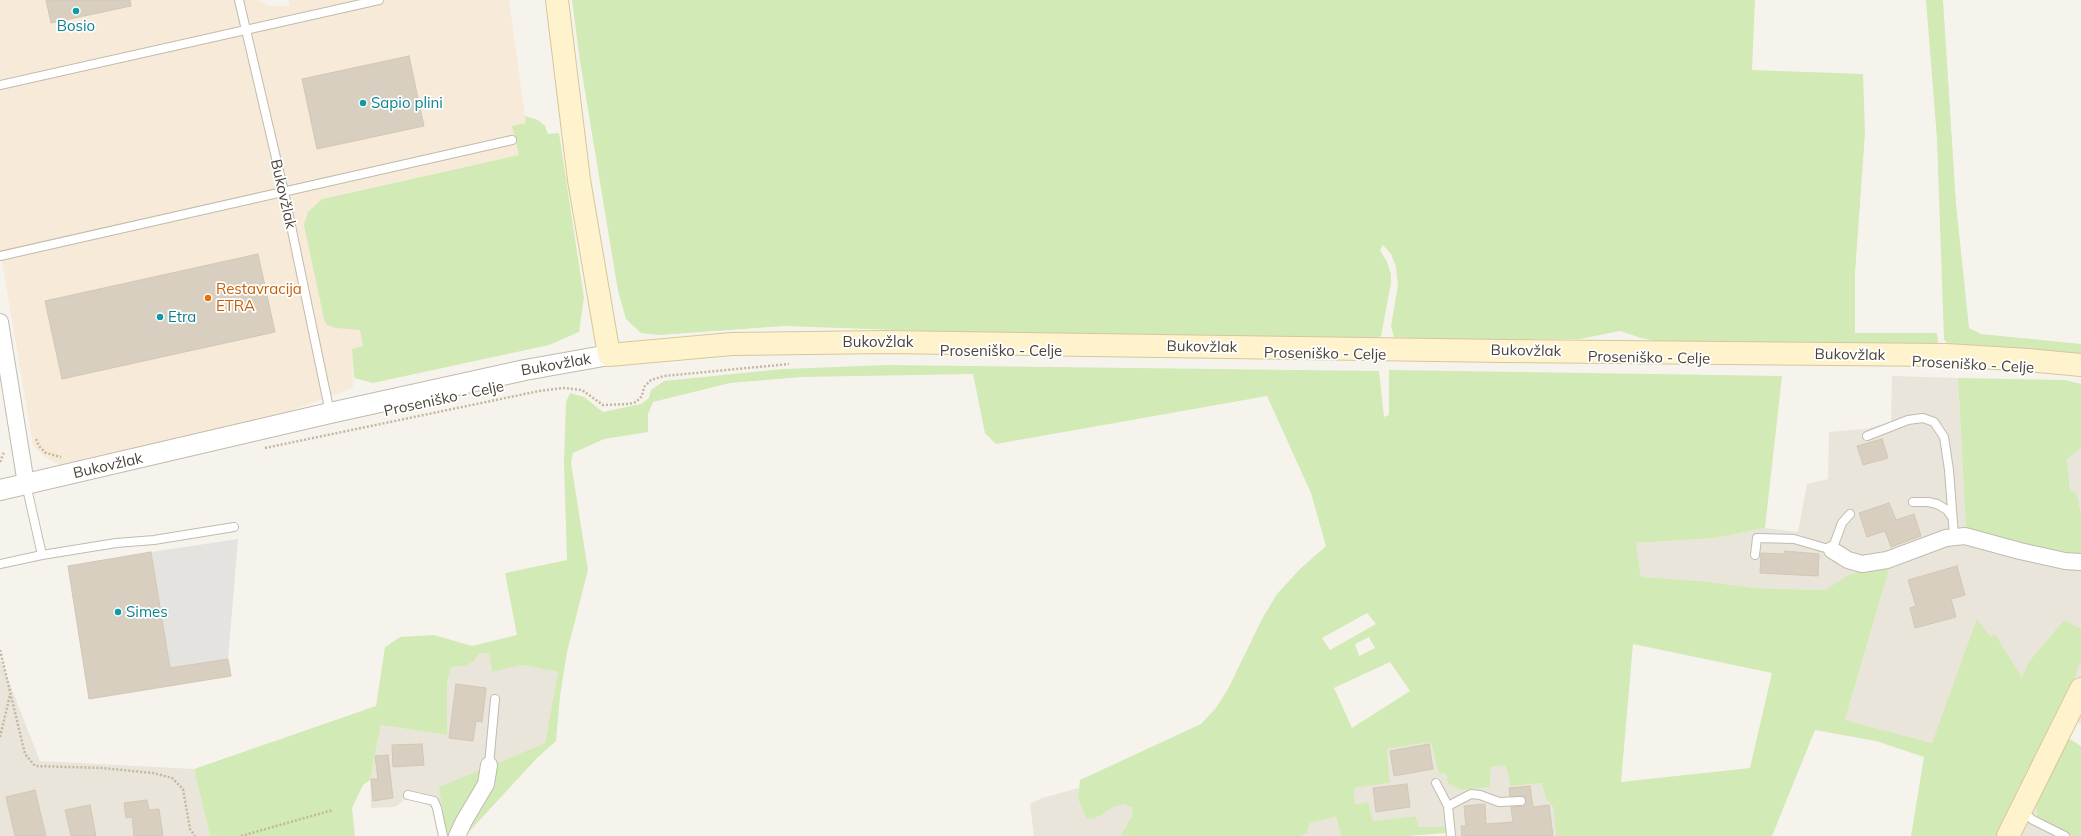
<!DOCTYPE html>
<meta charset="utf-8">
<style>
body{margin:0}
canvas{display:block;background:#f6f3ec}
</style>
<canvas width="2081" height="836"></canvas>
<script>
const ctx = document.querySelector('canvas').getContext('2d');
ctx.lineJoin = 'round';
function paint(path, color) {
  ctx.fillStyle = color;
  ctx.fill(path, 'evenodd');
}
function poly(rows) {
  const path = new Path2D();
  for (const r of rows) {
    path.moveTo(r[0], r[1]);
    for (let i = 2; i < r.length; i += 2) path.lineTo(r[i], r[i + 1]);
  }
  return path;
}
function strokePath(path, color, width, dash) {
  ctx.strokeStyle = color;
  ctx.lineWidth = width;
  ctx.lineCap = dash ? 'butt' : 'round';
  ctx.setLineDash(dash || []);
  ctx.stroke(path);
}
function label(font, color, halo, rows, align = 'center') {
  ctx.font = font + ' Mulish,sans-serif';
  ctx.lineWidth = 3.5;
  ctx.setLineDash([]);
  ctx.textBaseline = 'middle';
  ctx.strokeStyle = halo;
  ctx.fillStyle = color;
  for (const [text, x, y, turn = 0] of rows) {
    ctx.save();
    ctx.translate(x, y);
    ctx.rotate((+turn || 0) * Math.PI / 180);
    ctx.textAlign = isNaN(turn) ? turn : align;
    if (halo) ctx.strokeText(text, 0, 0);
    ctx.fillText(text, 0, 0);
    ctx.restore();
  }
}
paint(poly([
 [1892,376,1958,378,1966,531,2081,559,2081,723,2057,720,2022,677,1995,634,1990,637,1932,743,1845,720,1890,566,1863,570,1846,576,1827,590,1754,588,1701,581,1641,577,1636,543,1715,538,1765,528,1798,532,1807,484,1828,479,1829,432,1866,429,1891,422],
 [2081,448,2081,514,2077,493,2070,491,2067,458],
 [478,653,489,654,492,672,522,665,558,672,545,743,495,764,462,836,439,836,433,808,423,803,406,799,395,807,371,808,370,780,381,725,447,735,447,683,451,667,465,666],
 [0,659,40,761,194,769,210,836,0,836],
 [1431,742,1439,774,1446,773,1448,784,1461,790,1490,787,1491,767,1506,765,1510,786,1542,783,1545,797,1553,807,1556,836,1446,836,1445,827,1418,827,1416,816,1373,821,1355,805,1354,788,1390,783,1387,749],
 [1079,788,1078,799,1086,818,1091,819,1100,816,1113,807,1124,804,1133,808,1132,816,1122,831,1122,836,1034,836,1030,804,1042,798],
 [2036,806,2037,815,2060,831,2072,836,2020,836],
 [1336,817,1341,836,1301,836,1307,833,1310,823]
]), '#eae5da');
paint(poly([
 [0,0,257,0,271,6,290,6,289,0,509,0,526,123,513,126,520,155,328,197,315,204,353,329,360,330,363,346,352,349,353,388,290,411,62,466,43,456,33,445,0,249]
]), '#f7ead8');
paint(poly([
 [572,0,1755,0,1752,70,1863,74,1865,133,1855,273,1855,333,1937,333,1938,343,1935,345,1656,341,1641,338,1620,331,1580,339,1441,340,1394,337,1391,326,1398,285,1396,267,1391,254,1383,245,1380,250,1387,262,1391,274,1391,283,1381,336,1376,338,983,333,784,326,659,335,641,333,626,319,618,291,580,61],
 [1926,0,1943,0,1956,204,1969,328,1981,334,2081,344,2081,355,1948,345,1944,339,1937,139],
 [525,116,538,120,545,126,548,134,559,133,584,298,579,332,549,345,396,378,373,383,354,378,352,349,363,346,360,330,336,328,327,325,324,319,304,225,308,212,322,199,519,155,512,126,526,123],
 [888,365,1379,371,1384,417,1389,415,1389,370,1782,376,1765,528,1715,538,1636,543,1641,577,1701,581,1754,588,1826,590,1846,576,1863,570,1890,566,1845,720,1932,743,1977,619,1990,637,1995,634,2022,677,2029,662,2064,620,2081,629,2081,661,2057,720,1999,836,1911,836,1924,757,1876,741,1815,730,1772,836,1556,836,1553,807,1545,797,1542,783,1510,786,1506,765,1491,767,1490,787,1461,790,1448,784,1446,773,1439,774,1431,742,1387,749,1390,783,1354,788,1355,805,1368,802,1373,821,1416,816,1418,827,1445,827,1446,833,1407,836,1341,836,1336,817,1310,823,1307,833,1301,836,1122,836,1122,832,1132,816,1133,808,1124,804,1113,807,1100,816,1091,819,1086,818,1078,799,1080,780,1201,724,1215,709,1227,691,1262,619,1277,594,1300,569,1326,546,1311,493,1267,396,996,444,985,433,973,374,802,377,730,383,653,402,648,414,648,432,604,439,573,453,571,463,588,570,567,652,560,696,556,741,537,758,466,835,495,764,545,743,558,672,522,665,492,672,489,654,479,653,474,661,465,666,451,667,447,683,447,735,381,725,370,780,363,785,352,808,355,836,210,836,194,769,376,706,385,647,400,637,434,635,472,646,517,635,505,573,567,560,564,462,566,402,570,393,584,397,603,412,641,404,649,398,651,390,664,381,783,369],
 [1367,613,1376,624,1330,650,1322,638],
 [1369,637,1375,648,1359,656,1355,644],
 [1633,644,1772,673,1750,768,1621,782],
 [1390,662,1410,691,1352,728,1334,688],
 [1958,378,2065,380,2081,384,2081,448,2067,459,2070,491,2077,493,2081,514,2081,559,1966,531],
 [2068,738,2081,746,2081,836,2072,836,2060,831,2046,824,2037,815,2036,806],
 [483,769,484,778,450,833,448,833,445,826,439,787]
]), '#d2eab5');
paint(poly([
 [238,539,228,659,170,668,151,552]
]), '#e5e3e0');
const building = poly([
 [46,0,130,0,131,6,51,23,46,0],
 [409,56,424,126,317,149,302,79,409,56],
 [258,254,275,332,62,379,45,301,258,254],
 [1882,439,1888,458,1863,465,1857,446,1882,439],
 [1889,503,1896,520,1914,514,1921,536,1891,547,1885,531,1867,537,1859,513,1889,503],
 [1785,551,1819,554,1818,576,1760,573,1761,553,1784,554,1785,551],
 [151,552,170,668,228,659,231,676,89,699,68,566,151,552],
 [1957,566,1965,595,1951,599,1956,617,1915,628,1910,608,1916,606,1908,580,1957,566],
 [456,684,486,688,482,722,476,721,473,741,449,738,456,684],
 [422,744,424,765,393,767,392,745,422,744],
 [1429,744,1433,769,1394,776,1390,751,1429,744],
 [388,755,393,798,373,801,371,779,378,779,375,756,388,755],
 [1407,784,1410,807,1376,812,1373,788,1407,784],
 [1530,786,1533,807,1549,805,1553,836,1462,836,1461,826,1466,826,1464,806,1485,804,1486,824,1513,822,1511,807,1524,806,1526,800,1523,796,1510,796,1509,788,1530,786],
 [35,790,46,836,15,836,6,797,35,790],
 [147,800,149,810,159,809,163,836,134,836,132,817,126,818,124,803,147,800],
 [90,805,96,836,71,836,65,810,90,805]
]);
paint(building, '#d8cfc1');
strokePath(building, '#d3c7b4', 1);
const service = poly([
 [239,0,284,192,330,413],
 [0,85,379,0],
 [0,256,512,140],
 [1867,436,1908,420,1923,418,1934,422,1944,437,1949,470,1954,536],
 [26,484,42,555],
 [1913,502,1928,502,1937,504,1947,510,1952,517],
 [1755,555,1757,538,1794,539,1832,550,1842,523,1850,514],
 [0,564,42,555,116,543,154,540,234,527],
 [489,765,495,699],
 [1436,783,1448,806,1451,836],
 [408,795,434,801,437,808,443,836],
 [1448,806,1471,794,1480,795,1499,802,1521,801],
 [2022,811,2033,820,2065,836]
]);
const minor = poly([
 [0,322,26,484],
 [1832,550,1848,560,1862,564,1887,560,1946,538,1965,536,2020,551,2065,561,2081,562],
 [457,836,464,821,486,784,489,765]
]);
const tertiary = poly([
 [0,490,330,413,525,370,609,355]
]);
const secondary = poly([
 [557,0,579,180,609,355,732,344,886,342,1504,351,1946,355,2028,360,2081,365],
 [2008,836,2081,689]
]);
strokePath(service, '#c2bbae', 10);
strokePath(minor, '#c2bbae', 18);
strokePath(tertiary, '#c2bbae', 22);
strokePath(secondary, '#d6c79b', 24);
strokePath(poly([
 [36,439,39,446,46,453,61,457],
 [265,448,539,391,564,388,582,390,603,405,629,404,636,402,642,396,644,387,651,380,664,376,789,364],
 [0,462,4,452],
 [0,650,25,754,35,766,102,768,153,773,172,778,183,789,190,829,195,836],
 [0,737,10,695],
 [241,836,333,810]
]), '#c4b79f', 2.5, [2, 2]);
strokePath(service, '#fff', 8);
strokePath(minor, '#fff', 16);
strokePath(tertiary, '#fff', 20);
strokePath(secondary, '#fff3cd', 22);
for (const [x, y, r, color] of [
 [76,11,4,"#0f9aa8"],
 [363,103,4,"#0f9aa8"],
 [208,298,4,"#e8710a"],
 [160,317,4,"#0f9aa8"],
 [118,612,4,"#0f9aa8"]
]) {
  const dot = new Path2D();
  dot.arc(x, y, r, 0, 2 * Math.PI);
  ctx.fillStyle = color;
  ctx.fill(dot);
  strokePath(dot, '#fff', 1.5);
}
label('15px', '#0d838f', '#fff', [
 ["Bosio",76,26,"center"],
 ["Sapio plini",371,103],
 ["Etra",168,317],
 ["Simes",126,612]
], 'left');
label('15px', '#4b4439', '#fff', [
 ["Bukovžlak",283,194,77],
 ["Bukovžlak",878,342],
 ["Bukovžlak",1202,347,1],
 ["Proseniško - Celje",1001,351],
 ["Bukovžlak",1526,351,1],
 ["Proseniško - Celje",1325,354,1],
 ["Bukovžlak",1850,355,1],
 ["Proseniško - Celje",1649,358,1],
 ["Bukovžlak",556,365,-10],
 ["Proseniško - Celje",1973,365,3],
 ["Proseniško - Celje",444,399,-12],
 ["Bukovžlak",108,466,-13]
]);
label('15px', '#c56008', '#fff', [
 ["Restavracija",216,289],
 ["ETRA",216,306]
], 'left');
</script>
